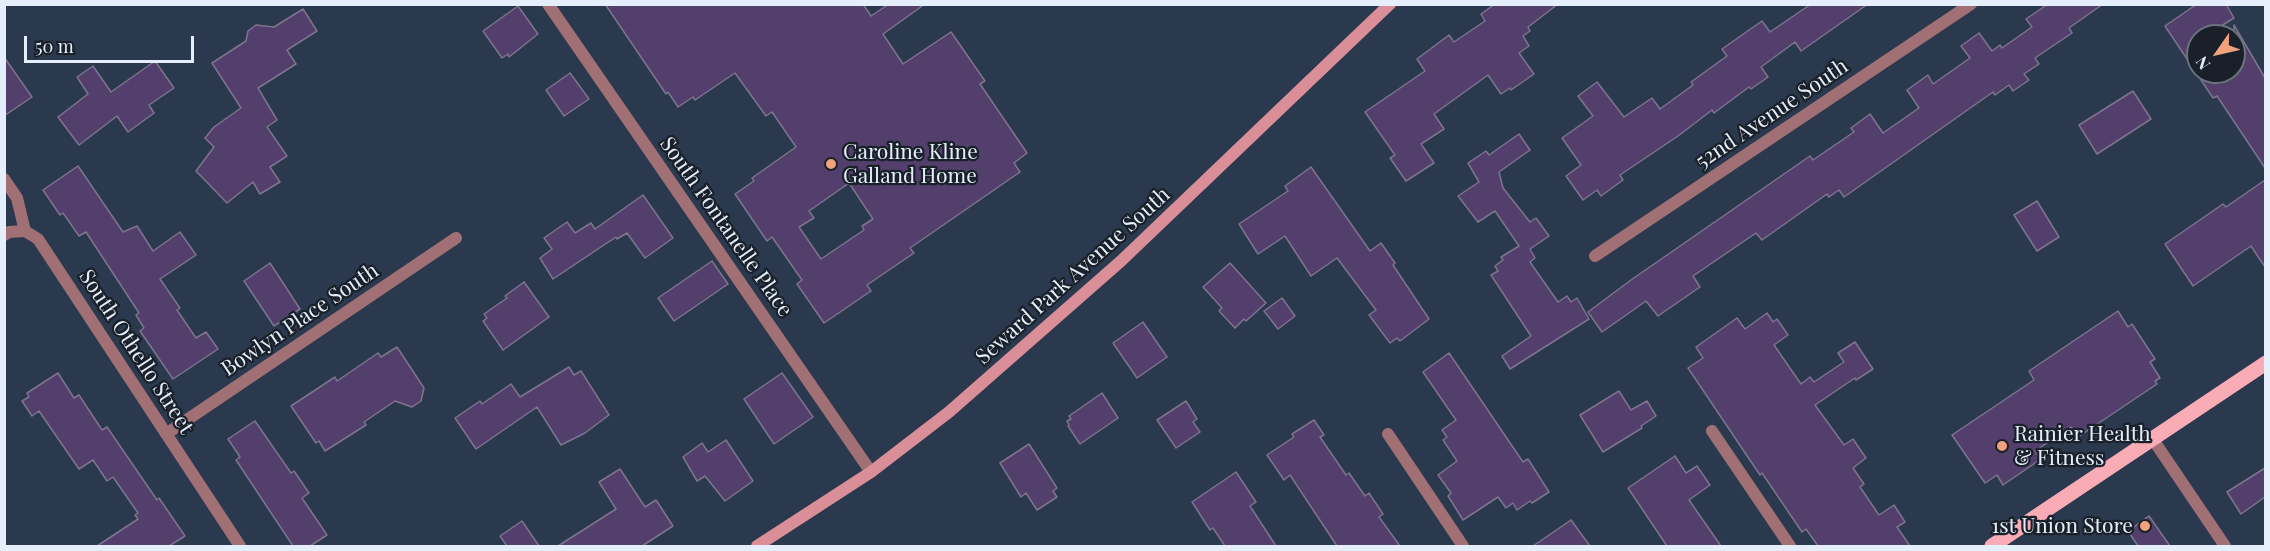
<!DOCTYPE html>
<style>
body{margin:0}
#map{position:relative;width:2270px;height:551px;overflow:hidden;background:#2a394d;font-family:"Playfair Display",serif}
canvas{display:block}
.frame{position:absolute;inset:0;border:6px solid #e5effb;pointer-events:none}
.north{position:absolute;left:2186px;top:24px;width:60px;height:60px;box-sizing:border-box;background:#192029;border:2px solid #6b737d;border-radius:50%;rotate:236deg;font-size:16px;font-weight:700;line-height:24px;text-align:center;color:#e5effb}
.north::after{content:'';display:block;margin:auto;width:21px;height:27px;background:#f1a17b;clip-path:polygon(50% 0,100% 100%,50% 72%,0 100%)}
.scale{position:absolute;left:24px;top:36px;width:170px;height:27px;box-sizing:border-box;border:3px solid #e5effb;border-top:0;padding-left:8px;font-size:18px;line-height:21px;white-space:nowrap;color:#e5effb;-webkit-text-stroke:4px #192029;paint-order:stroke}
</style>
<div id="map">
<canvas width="2270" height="551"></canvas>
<div class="frame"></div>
<div class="north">N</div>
<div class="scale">50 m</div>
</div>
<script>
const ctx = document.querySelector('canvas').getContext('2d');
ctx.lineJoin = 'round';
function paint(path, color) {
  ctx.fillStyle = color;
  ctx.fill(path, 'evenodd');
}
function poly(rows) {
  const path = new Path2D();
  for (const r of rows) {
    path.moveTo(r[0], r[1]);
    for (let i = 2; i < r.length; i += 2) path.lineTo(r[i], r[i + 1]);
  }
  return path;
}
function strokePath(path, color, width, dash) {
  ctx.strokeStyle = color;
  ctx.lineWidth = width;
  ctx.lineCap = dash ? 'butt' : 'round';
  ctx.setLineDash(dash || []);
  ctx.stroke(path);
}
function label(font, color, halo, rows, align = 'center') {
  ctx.font = font + ' "Playfair Display",serif';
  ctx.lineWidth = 4.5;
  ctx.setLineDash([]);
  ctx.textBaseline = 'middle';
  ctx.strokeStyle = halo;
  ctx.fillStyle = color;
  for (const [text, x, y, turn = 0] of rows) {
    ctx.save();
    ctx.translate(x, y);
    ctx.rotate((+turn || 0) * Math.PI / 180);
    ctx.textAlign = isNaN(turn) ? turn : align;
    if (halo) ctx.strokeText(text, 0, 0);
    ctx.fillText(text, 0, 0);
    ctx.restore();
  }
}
const building = poly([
 [605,4,863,4,871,16,889,4,925,4,883,34,903,64,951,32,985,81,980,84,1027,153,1014,163,1020,172,910,248,914,253,867,285,871,291,824,323,797,284,802,280,772,237,767,241,735,194,754,181,752,178,796,147,772,112,766,116,735,73,695,100,693,97,678,107,668,92,666,94,605,4],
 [849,183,873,219,862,226,864,230,821,259,799,227,814,218,809,211,849,183],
 [1495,4,1558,4,1528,27,1530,31,1523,36,1529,46,1519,53,1534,74,1511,90,1510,88,1501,94,1488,75,1434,114,1444,129,1421,144,1434,163,1406,181,1390,158,1395,155,1365,112,1425,71,1417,59,1449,35,1454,42,1485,21,1481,14,1495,4],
 [1811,4,1868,4,1801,51,1795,42,1761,67,1768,77,1751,89,1749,87,1714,113,1712,110,1678,136,1620,175,1623,180,1601,196,1597,190,1583,200,1566,176,1581,165,1562,138,1593,116,1578,96,1597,82,1624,117,1652,98,1660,109,1693,85,1691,82,1727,56,1722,49,1762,21,1770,32,1811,4],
 [2048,4,2103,4,2069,28,2072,33,2035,58,2039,64,2024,74,2029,80,2013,91,2009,85,1995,95,1993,92,1844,197,1839,190,1829,197,1827,194,1762,240,1756,233,1693,276,1700,287,1658,316,1646,301,1602,332,1588,312,1631,280,1810,156,1813,160,1854,132,1851,128,1870,114,1883,133,1919,108,1907,90,1928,75,1933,84,1970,58,1961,46,1979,33,1992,51,2000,45,2002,48,2032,27,2026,19,2048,4],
 [2197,4,2226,4,2234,18,2205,36,2198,36,2198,72,2234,72,2234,25,2265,78,2265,168,2217,96,2213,98,2165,26,2197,4],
 [518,6,538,34,509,57,508,54,502,58,483,31,518,6],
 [303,9,317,31,287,50,296,64,258,88,277,120,267,127,287,156,270,167,280,182,260,194,253,182,227,203,196,171,214,147,205,138,214,127,241,108,212,63,246,41,248,31,256,25,274,27,303,9],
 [4,57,32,97,4,116,4,57],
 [155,61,174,88,149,105,154,113,128,132,117,116,79,145,58,117,88,94,77,77,93,66,111,92,155,61],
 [570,73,589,99,564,116,546,90,570,73],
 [2133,91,2151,119,2097,154,2079,125,2133,91],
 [1519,134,1530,150,1499,172,1503,188,1530,222,1536,218,1549,236,1530,249,1535,258,1530,262,1558,302,1567,296,1571,302,1577,298,1589,319,1510,369,1502,356,1531,336,1491,275,1498,271,1495,266,1503,260,1501,257,1519,246,1495,211,1478,222,1458,196,1479,182,1468,163,1486,151,1489,155,1519,134],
 [78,166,123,232,137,226,153,251,180,232,196,255,160,279,180,308,177,310,196,338,206,332,218,349,173,379,140,331,144,328,136,315,139,313,86,232,79,236,63,213,60,215,43,190,78,166],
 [1311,167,1370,251,1381,243,1395,263,1393,265,1429,319,1400,341,1397,338,1390,343,1369,315,1376,310,1337,258,1311,276,1285,236,1258,254,1239,224,1288,191,1285,186,1311,167],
 [2265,180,2265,267,2251,246,2193,286,2165,244,2223,204,2226,207,2265,180],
 [643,195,673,238,645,258,627,233,617,239,616,237,553,279,540,258,552,249,544,238,567,222,575,233,591,223,595,229,643,195],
 [2037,201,2059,237,2037,251,2014,215,2037,201],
 [712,261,728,284,674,321,658,298,712,261],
 [270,263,300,309,274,326,244,281,270,263],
 [1230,263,1266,303,1246,321,1244,319,1235,328,1219,311,1222,308,1203,287,1230,263],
 [524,282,549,317,503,350,483,321,487,318,484,314,507,298,505,296,524,282],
 [1282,298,1295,316,1278,329,1264,311,1282,298],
 [2118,311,2128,327,2132,324,2155,359,2150,362,2160,378,2155,381,2157,384,2078,437,2071,427,2035,451,2041,459,2003,485,1997,475,1985,483,1952,435,2034,380,2029,371,2118,311],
 [1767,313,1773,322,1777,319,1788,335,1774,345,1801,384,1810,377,1814,382,1844,362,1838,353,1855,342,1873,369,1856,380,1855,378,1815,405,1844,445,1853,439,1866,458,1853,468,1864,484,1860,487,1879,515,1894,505,1905,522,1897,527,1910,546,1818,546,1806,529,1802,532,1762,473,1760,475,1688,368,1703,358,1696,347,1737,318,1745,329,1767,313],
 [1143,322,1167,357,1137,378,1113,343,1143,322],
 [397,347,424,388,421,401,412,407,395,401,364,422,366,425,325,451,319,441,316,443,291,406,335,377,337,381,378,353,381,357,397,347],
 [1449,353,1523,462,1528,459,1549,492,1532,503,1530,501,1517,510,1513,503,1506,508,1498,497,1463,520,1448,496,1451,493,1438,475,1457,461,1443,440,1447,437,1442,430,1456,420,1423,372,1449,353],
 [569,367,574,375,581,371,609,415,585,433,561,445,537,407,476,449,455,418,480,401,482,404,511,384,520,397,569,367],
 [58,373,74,398,79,395,102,430,107,427,157,500,159,498,185,536,169,546,97,546,138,519,135,515,138,513,113,477,107,481,93,460,79,469,39,411,32,416,22,401,29,397,27,393,58,373],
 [782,373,813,417,774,444,744,399,782,373],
 [1619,391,1631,410,1647,401,1656,416,1641,426,1642,428,1603,452,1580,415,1619,391],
 [1102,393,1118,418,1080,444,1068,426,1069,425,1067,421,1071,419,1069,416,1102,393],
 [1186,401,1197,419,1193,422,1200,432,1176,448,1157,420,1186,401],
 [1314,420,1324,435,1320,437,1346,475,1349,473,1365,496,1369,493,1383,514,1379,517,1400,546,1337,546,1290,475,1284,480,1267,455,1294,437,1292,434,1314,420],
 [255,421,291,473,294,471,309,493,302,498,327,535,310,546,293,546,236,460,240,457,228,439,255,421],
 [726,440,753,481,725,501,705,476,697,481,683,457,702,443,708,452,726,440],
 [1029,444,1057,488,1053,491,1057,497,1037,510,1026,493,1021,497,1000,463,1029,444],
 [1675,456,1686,473,1697,466,1710,485,1689,500,1721,546,1667,546,1628,488,1675,456],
 [2265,468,2265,497,2241,514,2227,492,2265,468],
 [620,469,645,507,656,500,673,526,642,546,558,546,616,509,599,482,620,469],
 [1236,472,1256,502,1250,506,1276,546,1225,546,1213,528,1210,530,1192,502,1236,472],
 [2149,516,2170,546,2138,546,2128,531,2149,516],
 [1571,520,1590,546,1533,546,1571,520],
 [522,521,539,546,507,546,500,536,522,521]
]);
paint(building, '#523f6c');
strokePath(building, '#7e748e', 1.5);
strokePath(poly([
 [548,4,871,472],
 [4,179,17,198,25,231,38,239,240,546],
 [4,235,9,232,25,231],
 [1595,256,1971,4],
 [1712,431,1790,546],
 [166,434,456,238],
 [1388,434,1463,546],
 [2152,438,2225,546]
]), '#a07075', 12);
strokePath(poly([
 [757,546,871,472,949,412,1121,261,1390,4]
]), '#d98e98', 12);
strokePath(poly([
 [1992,546,2266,363]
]), '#faacb6', 15);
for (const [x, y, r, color] of [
 [831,164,6,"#f1a17b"],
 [2002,446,6,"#f1a17b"],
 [2145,526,6,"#f1a17b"]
]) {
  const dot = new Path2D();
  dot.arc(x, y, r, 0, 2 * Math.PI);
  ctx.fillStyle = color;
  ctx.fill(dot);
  strokePath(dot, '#192029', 2);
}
label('21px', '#e5effb', '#192029', [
 ["52nd Avenue South",1772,114,-34],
 ["South Fontanelle Place",726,227,55],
 ["Seward Park Avenue South",1073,276,-42],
 ["Bowlyn Place South",300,320,-34],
 ["South Othello Street",136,352,57]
]);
label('21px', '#e5effb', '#192029', [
 ["Caroline Kline",843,152],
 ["Galland Home",843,176],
 ["Rainier Health",2014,434],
 ["& Fitness",2014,458],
 ["1st Union Store",2133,526,"right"]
], 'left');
</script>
